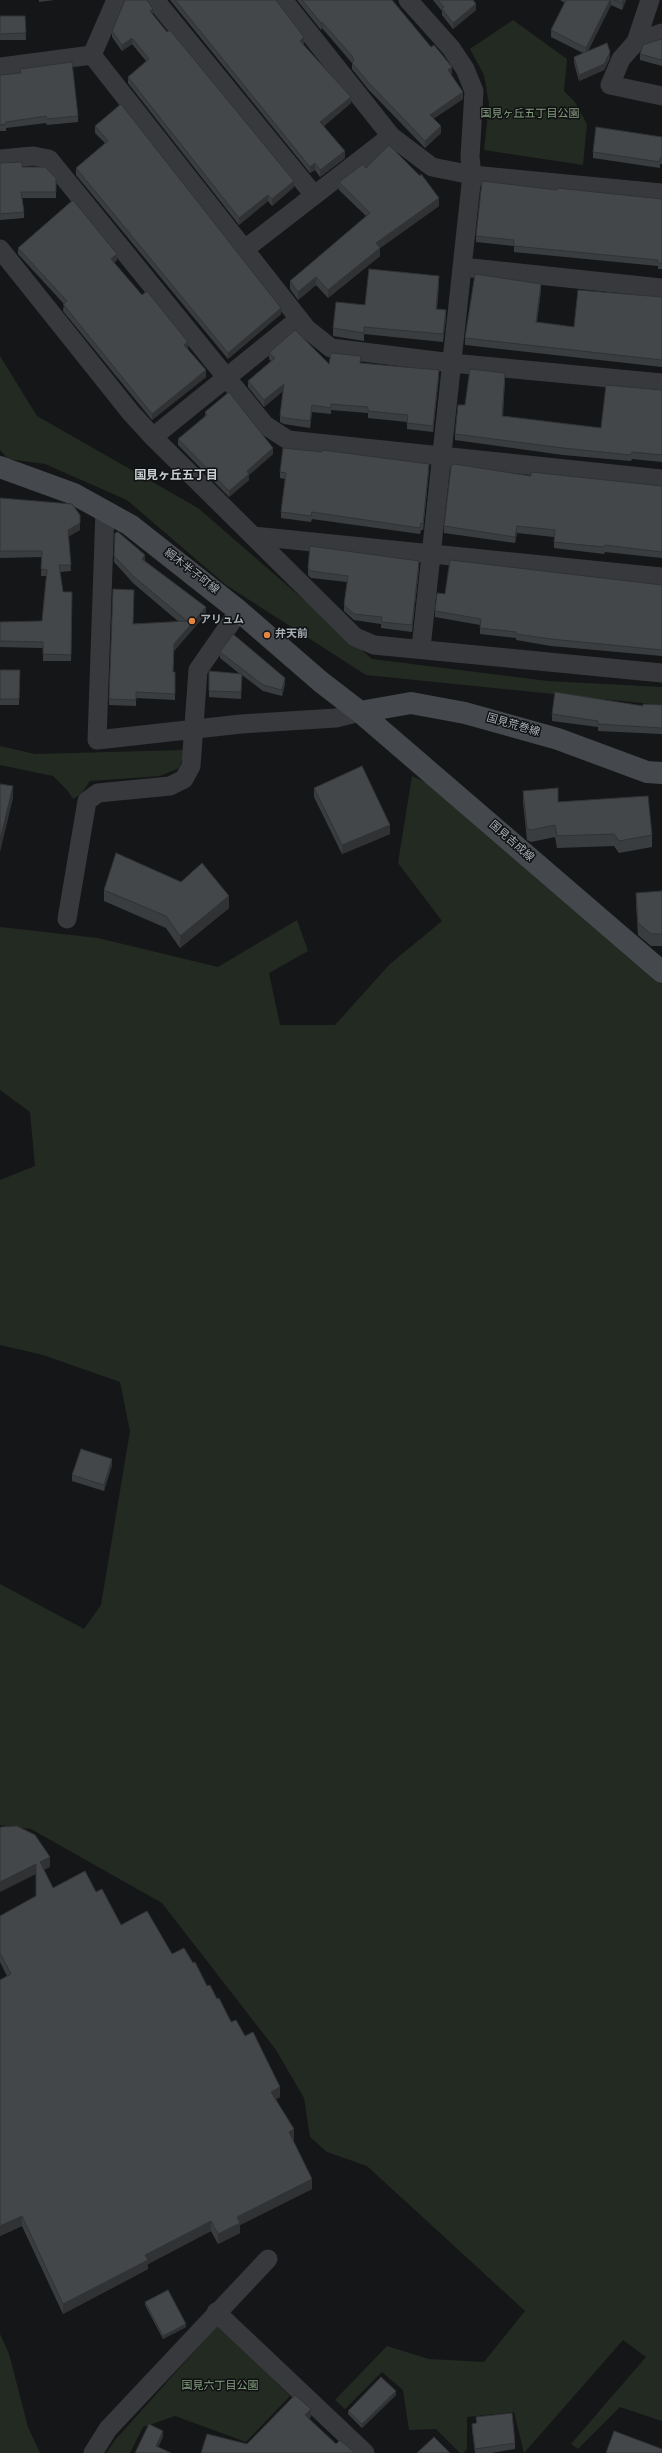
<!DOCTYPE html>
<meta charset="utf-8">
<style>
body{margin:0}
canvas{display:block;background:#151617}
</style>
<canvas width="662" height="2453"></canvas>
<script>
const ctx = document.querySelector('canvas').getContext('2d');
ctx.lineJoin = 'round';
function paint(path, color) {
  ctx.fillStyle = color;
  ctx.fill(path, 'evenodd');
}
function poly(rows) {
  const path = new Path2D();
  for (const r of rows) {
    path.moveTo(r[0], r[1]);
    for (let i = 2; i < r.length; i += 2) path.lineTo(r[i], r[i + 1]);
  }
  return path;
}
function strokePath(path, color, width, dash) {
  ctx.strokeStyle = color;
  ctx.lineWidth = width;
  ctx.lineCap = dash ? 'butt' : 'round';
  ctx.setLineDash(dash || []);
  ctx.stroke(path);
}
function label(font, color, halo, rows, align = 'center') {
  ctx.font = font + ' Overpass,"Noto Sans JP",sans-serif';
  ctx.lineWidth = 3;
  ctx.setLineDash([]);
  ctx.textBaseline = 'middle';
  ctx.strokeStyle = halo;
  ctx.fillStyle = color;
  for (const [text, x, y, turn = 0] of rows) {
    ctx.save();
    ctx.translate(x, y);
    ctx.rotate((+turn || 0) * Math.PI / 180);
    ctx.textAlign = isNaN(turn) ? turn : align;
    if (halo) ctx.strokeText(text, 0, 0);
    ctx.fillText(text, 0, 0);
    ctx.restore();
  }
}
paint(poly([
 [513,20,567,59,564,91,575,102,587,124,583,165,484,150,489,104,484,75,470,49],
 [0,356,37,416,198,508,372,659,548,681,662,687,662,705,366,675,226,585,127,500,45,464,8,459,0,450],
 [0,746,35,754,185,750,179,768,160,776,90,781,81,794,73,799,68,791,53,776,0,765],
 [412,776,431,785,662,984,662,2421,620,2407,578,2449,571,2444,646,2357,623,2340,524,2453,514,2412,467,2417,467,2449,463,2453,460,2453,436,2429,409,2430,403,2390,382,2372,345,2409,335,2400,387,2346,429,2359,484,2362,525,2311,367,2166,327,2152,310,2137,304,2098,276,2050,162,1903,31,1829,0,1825,0,1584,84,1629,101,1605,130,1431,120,1382,43,1355,0,1345,0,1180,35,1166,30,1112,0,1090,0,927,98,938,218,967,297,920,308,951,269,973,280,1025,335,1025,390,964,442,921,398,863],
 [218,2325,290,2396,246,2442,175,2416,143,2427,130,2453,106,2453,116,2439],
 [0,2334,9,2354,28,2427,40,2453,0,2453]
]), '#222a22');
strokePath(poly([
 [155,0,314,195],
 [283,0,391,136,432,167,472,175,662,193],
 [408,0,451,48,465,69,474,91,470,157,472,175,421,648],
 [662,33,636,42,621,59,610,85,662,96],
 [636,42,650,0],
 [92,55,307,329,331,348,452,363,662,383],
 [0,67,92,55,116,0],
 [0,159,33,156,49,159,265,425,288,440,662,479],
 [0,249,131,413,153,437,355,637,374,645,662,673],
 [245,249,391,136],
 [462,267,662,288],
 [153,437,299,319],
 [105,510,97,740,241,724,336,718,360,712],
 [253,536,662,577],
 [67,919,87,801,98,793,170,786,184,779,191,766,198,670,239,611],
 [216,2312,365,2453],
 [93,2453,108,2429,268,2259]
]), '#37393c', 19);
strokePath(poly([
 [0,467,74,494,130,525,239,611,321,682,360,712,662,972],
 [360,712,411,703,465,713,558,739,647,772,662,773]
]), '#45484c', 22);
paint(poly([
 [39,0,54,0,39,2],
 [170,0,276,0,304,44,303,44,351,103,324,126,345,158,320,177,315,170,310,173],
 [297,0,392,0,452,73,451,74,463,99,433,119,441,133,425,148,368,89,352,69,352,63,322,28,321,30],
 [433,0,473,0,476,10,453,29,442,15,442,11],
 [560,0,626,0,622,10,611,5,588,51,610,58,604,70,579,81,574,63,574,57,583,53,551,37,551,30,565,3],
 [153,15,294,187,272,206,268,201,239,225,128,83,128,77,146,61,132,44,122,51,112,37,112,31],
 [0,16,25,16,26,40,0,40],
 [662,39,662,66,640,60,640,54],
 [20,69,78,116,78,122,47,125,46,123,6,128,6,131,0,131,0,75,20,73],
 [95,126,281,314,228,359,76,175,76,168,105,143,95,133],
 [662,137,662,164,660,164,660,168,593,158,593,152],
 [0,163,22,167,56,178,56,198,22,198,24,212,24,218,0,220],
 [366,168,439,206,380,248,380,256,328,298,316,285,298,300,290,289,290,281,366,216,339,190,339,182],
 [557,190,662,199,662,269,658,269,658,266,514,252,514,246,476,242,476,236],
 [18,248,117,260,114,263,188,348,188,349,206,377,152,420,63,311,64,304,18,254],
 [439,284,437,309,446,317,443,342,364,334,364,341,333,336,333,328,365,305],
 [541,290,537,322,574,327,662,297,662,367,465,345,465,338],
 [269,353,329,364,361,363,439,376,433,432,407,429,407,422,368,418,368,413,331,410,331,414,312,412,310,428,284,424,280,422,280,415,283,391,264,407,248,387,248,381,271,361,269,359],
 [505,379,503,416,601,428,662,390,662,462,632,459,631,461,563,455,455,440,455,434,465,405],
 [205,412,273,454,249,475,249,480,229,497,178,445,178,439,205,416],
 [429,470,423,530,421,530,420,534,312,519,311,522,281,518,281,512,285,479,280,478,280,472],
 [531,476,662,486,662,558,605,552,604,554,554,548,554,537,517,533,515,543,444,533,444,526],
 [0,498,80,530,68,536,71,571,60,572,63,592,72,592,71,661,43,661,43,648,0,647,0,622,42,621,47,576,41,576,42,557,0,558],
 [115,533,145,562,206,614,174,651,173,672,175,672,175,700,136,698,136,706,109,705,109,699,133,624,179,622,133,583,114,562],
 [308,568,419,568,412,632,381,628,381,624,354,620,344,611,344,605,347,582,311,578,308,575],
 [662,585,662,656,551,646,516,640,516,638,480,634,480,625,435,617,435,611,445,594],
 [220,652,285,684,282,696,263,691,242,675,241,699,209,697,209,671,240,674,220,658],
 [0,670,20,670,19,705,0,705],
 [662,705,662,734,598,731,598,727,552,721,552,714,643,706],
 [314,788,390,834,342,854,314,797],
 [523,791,558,802,652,835,652,847,619,853,614,846,557,848,555,837,531,842,527,840,523,802],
 [104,890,229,908,180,948,166,928,104,901],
 [662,891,662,946,651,946,638,935,636,905,636,893],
 [112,1465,104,1491,72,1481,72,1475],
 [50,1867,44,1870,53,1888,96,1892,121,1925,172,1954,193,1963,207,1986,217,1999,231,2022,280,2097,276,2099,294,2139,293,2140,312,2189,240,2225,240,2233,218,2244,211,2231,148,2264,148,2269,63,2314,22,2226,0,2236,0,1980,7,1976,0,1962,0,1916,36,1896,36,1874],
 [145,2302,186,2327,163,2339,145,2305],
 [396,2395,362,2428,348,2414,348,2411],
 [476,2417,515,2443,515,2449,491,2453,475,2453,472,2430,472,2424,476,2424]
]), '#3a3d40');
paint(poly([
 [610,0,611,0,611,5,586,55,586,48],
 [623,0,626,0,622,10,622,3],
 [476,4,476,10,453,29,453,23],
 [153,9,153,15,150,11],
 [322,22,322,28,321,30,321,23],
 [304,37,304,44,300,47,300,41],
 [132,38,132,44,122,51,122,45],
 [610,52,610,58,604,70,579,81,579,75],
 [452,67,452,73,448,76,448,70],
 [463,92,463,99,430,121,430,115],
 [351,97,351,103,320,129,320,122],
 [441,126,441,133,425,148,425,141],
 [345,151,345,158,320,177,320,170],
 [315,163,315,170,310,173,310,167],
 [294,181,294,187,272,206,272,199],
 [268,195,268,201,239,225,239,218],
 [439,198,439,206,380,248,380,256,328,298,328,290,376,243],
 [117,254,117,260,111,265,111,259],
 [439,276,439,284,436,316,436,309],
 [316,277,316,285,298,300,298,292],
 [541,284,541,290,536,328,536,322],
 [281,308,281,314,228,359,228,353],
 [446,310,446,317,443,342,443,334],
 [188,342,188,348,184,352,184,345],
 [206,370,206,377,152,420,152,414],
 [439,370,439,376,433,432,433,426],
 [505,373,505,379,502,422,502,416],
 [284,384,284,390,264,407,264,400],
 [312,405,312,412,310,428,310,421],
 [273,448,273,454,249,475,249,480,229,497,229,491,247,471],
 [429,464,429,470,423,530,423,524],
 [80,523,80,530,68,537,68,530],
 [517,526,517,533,515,543,515,537],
 [145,555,145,562,142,559],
 [419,561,419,568,412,632,412,625],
 [206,607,206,614,174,651,173,679,174,644],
 [285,678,285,684,282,696,282,690],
 [13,786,13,798,0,852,0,840],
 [390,825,390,834,342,854,342,845],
 [229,896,229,908,180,948,180,936],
 [112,1459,112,1465,104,1491,104,1485],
 [50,1857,50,1867,40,1872,40,1862],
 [36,1864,36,1874,0,1892,0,1882],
 [280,2087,280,2097,271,2101,271,2092],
 [294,2129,294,2139,289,2142,289,2132],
 [312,2179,312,2189,240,2225,240,2233,218,2244,218,2234,237,2217],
 [22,2216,22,2226,0,2236,0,2226],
 [211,2221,211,2231,148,2264,148,2269,63,2314,63,2304,145,2255],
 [186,2324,186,2327,163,2339,163,2336],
 [396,2391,396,2395,362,2428,362,2424],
 [311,2409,311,2417,305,2423,305,2415],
 [163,2431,163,2437,156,2452,156,2446]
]), '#303234');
const building = poly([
 [125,0,147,0,153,9,150,11,167,32,170,30,294,181,272,199,268,195,239,218,128,77,149,59,132,38,122,45,112,31,125,0],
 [175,0,276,0,304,37,300,41,351,97,320,122,345,151,320,170,315,163,310,167,175,0],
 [302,0,392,0,431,47,434,45,452,67,448,70,463,92,430,115,441,126,425,141,368,82,352,63,354,61,352,56,322,22,321,23,302,0],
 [438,0,473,0,476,4,453,23,442,9,444,7,438,0],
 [566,0,610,0,586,48,551,30,566,0],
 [614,0,623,0,622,3,614,0],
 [0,16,25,16,26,33,0,34,0,16],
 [662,39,662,60,640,54,643,45,658,40,662,39],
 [607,43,610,52,604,64,579,75,574,57,607,43],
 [72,62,78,116,47,119,46,116,6,122,6,124,0,125,0,75,21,73,20,69,72,62],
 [121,104,281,308,228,353,76,168,108,141,95,126,121,104],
 [596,127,662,137,662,158,660,158,660,162,593,152,596,127],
 [389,145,420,176,421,174,439,198,376,243,380,248,328,290,316,277,298,292,290,281,370,213,339,182,363,164,366,168,389,145],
 [22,162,22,167,45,167,56,178,56,192,21,192,24,212,0,214,0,163,22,162],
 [482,181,557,190,557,188,662,199,662,263,658,263,658,260,514,246,514,240,476,236,482,181],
 [73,200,117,254,111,259,142,295,147,291,188,342,184,345,206,370,152,414,63,304,67,301,18,248,73,200],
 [369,269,439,276,436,309,446,310,443,334,364,327,364,333,333,328,336,302,365,305,369,269],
 [475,274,541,284,536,322,574,327,578,290,662,297,662,360,465,338,475,274],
 [295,330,329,364,331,353,361,356,360,363,439,370,433,426,407,423,408,415,368,411,368,407,331,404,331,408,312,405,310,421,284,418,280,415,284,384,264,400,248,381,275,358,269,353,295,330],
 [470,369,505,373,502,416,601,428,606,385,662,390,662,455,632,452,631,455,563,448,455,434,458,405,465,405,470,369],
 [229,392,273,448,247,471,249,474,229,491,178,439,207,415,205,412,229,392],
 [283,448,322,452,322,450,429,464,423,524,421,523,420,528,312,512,311,516,281,512,286,473,280,472,283,448],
 [454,464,531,476,531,472,662,486,662,552,605,545,604,547,554,542,555,530,517,526,515,537,444,526,451,466,454,464],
 [0,498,72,504,80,515,80,523,68,530,71,565,59,565,63,592,72,592,71,655,43,654,43,642,0,641,0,622,42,621,47,570,41,569,42,551,0,551,0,498],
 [118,532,145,555,142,559,206,607,174,644,173,672,175,672,175,694,136,692,136,700,109,699,113,589,134,590,133,624,187,621,133,576,114,556,115,533,118,532],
 [310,546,419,561,412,625,381,622,382,617,354,614,344,605,348,576,311,571,308,568,310,546],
 [450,560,662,585,662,650,551,639,516,634,516,632,480,628,481,619,435,611,437,593,445,594,450,560],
 [233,634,285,678,282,690,263,685,220,652,233,634],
 [0,670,20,670,19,699,0,699,0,670],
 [209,671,242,674,241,692,209,691,209,671],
 [555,692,643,706,643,704,662,705,662,728,598,724,598,721,552,714,555,692],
 [362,766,390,825,342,845,314,788,362,766],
 [0,784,13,786,0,840,0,784],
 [558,788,558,802,648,796,652,835,619,841,614,834,557,836,555,825,531,830,527,828,523,791,558,788],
 [116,853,181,882,202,863,229,896,180,936,166,916,104,890,116,853],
 [662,891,662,934,651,934,638,923,636,893,662,891],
 [81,1449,112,1459,104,1485,72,1475,81,1449],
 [17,1826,35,1835,50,1857,40,1862,53,1888,85,1871,96,1892,102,1889,121,1925,147,1911,172,1954,184,1948,193,1963,195,1962,207,1986,210,1985,217,1999,219,1998,231,2022,236,2020,245,2036,253,2032,280,2087,271,2092,294,2129,289,2132,312,2179,237,2217,240,2223,218,2234,211,2221,145,2255,148,2260,63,2304,22,2216,0,2226,0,1980,11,1974,0,1953,0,1916,36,1896,36,1864,0,1882,0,1828,1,1827,17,1826],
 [168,2290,186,2324,163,2336,145,2302,168,2290],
 [381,2377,396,2391,362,2424,348,2411,381,2377],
 [295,2395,311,2409,305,2415,336,2444,340,2440,355,2453,201,2453,207,2434,247,2444,295,2395],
 [512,2413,515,2443,475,2449,472,2424,477,2423,476,2417,512,2413],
 [149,2424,163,2431,156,2446,171,2453,135,2453,149,2424],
 [614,2431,662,2449,662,2453,606,2453,614,2431],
 [434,2437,450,2453,417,2453,434,2437]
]);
paint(building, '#44474a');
strokePath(building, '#303234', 1);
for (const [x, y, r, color] of [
 [192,621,4,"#e48441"],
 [267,635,4,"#e48441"]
]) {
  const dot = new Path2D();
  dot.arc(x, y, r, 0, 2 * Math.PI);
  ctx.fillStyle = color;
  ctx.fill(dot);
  strokePath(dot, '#101112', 1.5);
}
label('11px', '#87a081', '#101112', [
 ["国見ヶ丘五丁目公園",530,115],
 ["国見六丁目公園",220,2387]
]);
label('11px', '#a8b0b6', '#101112', [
 ["綱木半子町線",191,572,38],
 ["国見荒巻線",513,726,16],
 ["国見吉成線",511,842,41]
]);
label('bold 11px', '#a8b0b6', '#101112', [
 ["アリュム",200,621],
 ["弁天前",275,635]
], 'left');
label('bold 12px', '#c9ced2', '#101112', [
 ["国見ヶ丘五丁目",176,477]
]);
</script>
